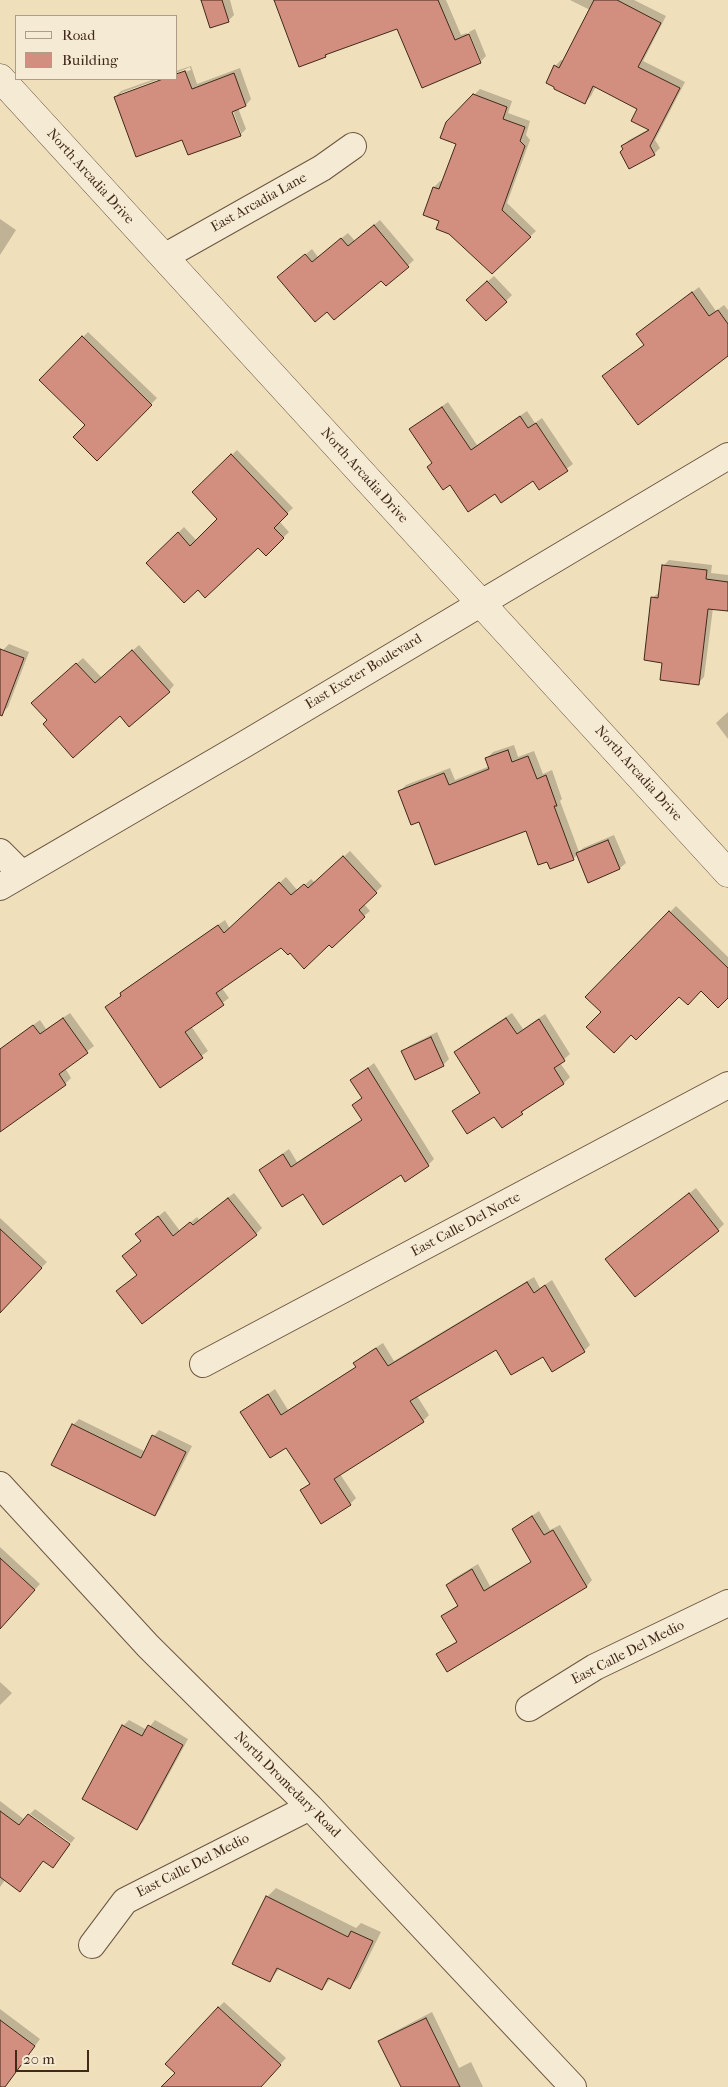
<!DOCTYPE html>
<style>
body{margin:0}
#map{position:relative;width:728px;height:2087px;overflow:hidden;background:#efdfbb;font-family:"IM FELL French Canon",serif}
canvas{display:block}
.legend{position:absolute;left:15px;top:15px;width:162px;height:65px;box-sizing:border-box;background:#f5ead3;border:1px solid #ad9d89;margin:0;padding:6px 9px;list-style:none;font-size:15px;color:#41291a}
.legend li{display:flex;align-items:center;gap:10px;height:25px}
.legend b{width:25px;border:1px solid #ad9d89}
.scale{position:absolute;left:15px;top:2050px;width:74px;height:22px;box-sizing:border-box;border:2px solid #41291a;border-top:0;padding-left:6px;font-size:15px;line-height:18px;white-space:nowrap;color:#41291a;-webkit-text-stroke:4px #f5ead3;paint-order:stroke}
</style>
<div id="map">
<canvas width="728" height="2087"></canvas>
<ul class="legend">
<li><b style="height:6px;background:#f5ead3"></b>Road</li>
<li><b style="height:14px;background:#d28f7f"></b>Building</li>
</ul>
<div class="scale">20 m</div>
</div>
<script>
const ctx = document.querySelector('canvas').getContext('2d');
ctx.lineJoin = 'round';
function paint(path, color) {
  ctx.fillStyle = color;
  ctx.fill(path, 'evenodd');
}
function poly(rows) {
  const path = new Path2D();
  for (const r of rows) {
    path.moveTo(r[0], r[1]);
    for (let i = 2; i < r.length; i += 2) path.lineTo(r[i], r[i + 1]);
  }
  return path;
}
function strokePath(path, color, width, dash) {
  ctx.strokeStyle = color;
  ctx.lineWidth = width;
  ctx.lineCap = dash ? 'butt' : 'round';
  ctx.setLineDash(dash || []);
  ctx.stroke(path);
}
function label(font, color, halo, rows, align = 'center') {
  ctx.font = font + ' "IM FELL French Canon",serif';
  ctx.lineWidth = 4;
  ctx.setLineDash([]);
  ctx.textBaseline = 'middle';
  ctx.strokeStyle = halo;
  ctx.fillStyle = color;
  for (const [text, x, y, turn = 0] of rows) {
    ctx.save();
    ctx.translate(x, y);
    ctx.rotate((+turn || 0) * Math.PI / 180);
    ctx.textAlign = isNaN(turn) ? turn : align;
    if (halo) ctx.strokeText(text, 0, 0);
    ctx.fillText(text, 0, 0);
    ctx.restore();
  }
}
paint(poly([
 [203,0,230,0,234,15,228,21],
 [276,0,446,0,461,35,467,33,478,61,481,61,480,62,398,27,329,52,326,56,299,65],
 [570,0,634,0,666,16,643,61,685,82,655,140,660,148,654,154,624,149,623,146,629,140,649,129,639,108,596,86,591,96,585,102,555,66,561,60,564,61,590,10],
 [475,29,486,56,481,61,469,32],
 [191,66,197,84,240,68,251,99,246,105,238,108,246,129,240,135,183,138,115,97,121,91,155,79,159,79,121,93,121,96,167,79,176,79,176,75,191,70,190,67,176,73,176,71],
 [231,105,241,133,238,133,229,106],
 [480,89,512,101,508,113,530,121,526,135,530,140,507,203,536,231,492,273,440,220,424,214,434,187,440,181,443,182,458,143,447,122],
 [0,219,16,230,0,255],
 [380,220,414,260,386,285,381,279,285,271,312,249,318,257,348,233,355,241],
 [494,276,512,295,506,301,473,294],
 [699,287,716,311,724,305,728,310,728,355,604,376,645,344,644,329],
 [88,332,157,398,97,459,87,425,41,380],
 [448,402,477,445,527,411,535,423,542,418,573,464,539,489,533,480,495,492,450,483,433,463,411,429],
 [237,450,293,508,279,521,289,532,266,554,258,546,198,588,148,563,184,527,197,541,219,519,193,492],
 [669,560,712,565,711,573,728,575,728,610,713,608,704,677,698,683,663,662,653,597,660,592,663,566],
 [9,644,29,652,8,707,2,713,0,713,0,658,3,650],
 [139,645,174,685,169,691,120,715,49,720,39,697,83,658,102,678],
 [728,712,728,739,716,723],
 [514,745,518,757,534,751,543,774,552,770,562,799,560,801,579,852,583,848,614,835,626,863,620,868,578,854,573,859,526,829,420,820,400,791,406,785,450,768,455,780,490,766,487,758,493,752],
 [350,851,382,886,364,904,370,911,330,944,290,951,281,946,221,987,229,998,191,1026,208,1051,161,1086,106,1007,122,995,127,988,225,920,230,929,286,877,298,891,311,879,315,883],
 [676,906,728,957,728,996,701,990,679,995,631,1033,603,1012,587,997],
 [70,1013,94,1046,65,1068,71,1078,65,1084,0,1130,0,1049,40,1020,46,1029],
 [512,1013,523,1029,545,1014,570,1054,560,1063,570,1077,564,1083,527,1106,522,1113,495,1115,454,1111,481,1092,456,1052,462,1046],
 [437,1032,449,1059,443,1065,403,1052,409,1046],
 [374,1063,434,1159,428,1165,405,1180,401,1173,304,1192,260,1170,289,1149,297,1162,363,1119,354,1105,363,1097,352,1080],
 [696,1188,724,1224,718,1230,613,1254],
 [234,1193,262,1228,256,1234,124,1285,138,1274,143,1228,165,1211,180,1231,197,1217,199,1220],
 [0,1218,47,1262,5,1306,0,1301],
 [534,1277,540,1288,552,1280,590,1345,584,1351,543,1355,496,1348,417,1396,429,1415,423,1421,340,1474,356,1498,350,1504,301,1491,310,1483,287,1446,242,1413,275,1389,288,1410,357,1366,355,1363,361,1357,383,1343,394,1361],
 [79,1419,146,1452,154,1436,159,1430,192,1446,160,1509,154,1515,73,1425],
 [539,1511,550,1530,560,1525,592,1580,587,1586,447,1670,437,1655,458,1640,443,1616,459,1604,447,1585,453,1579,478,1564,490,1586,532,1561,513,1529],
 [0,1547,40,1584,0,1628],
 [0,1682,12,1693,0,1705],
 [129,1720,147,1730,155,1720,188,1739,143,1822,137,1828,123,1726],
 [0,1801,25,1820,28,1816,70,1845,53,1867,44,1860,20,1891,5,1880,0,1887],
 [35,1809,75,1838,71,1843,30,1814],
 [276,1888,356,1928,361,1923,381,1932,358,1978,350,1987,331,1978,322,1989,280,1968,270,1980,267,1897],
 [224,2002,286,2058,260,2087,163,2087,176,2073,218,2008],
 [0,2009,40,2039,5,2087,0,2087],
 [432,2012,459,2068,471,2062,483,2087,402,2087,380,2041,386,2036]
]), '#0003');
const building = poly([
 [201,0,222,0,229,22,210,28,201,0],
 [274,0,438,0,455,40,469,34,481,63,422,88,397,29,325,55,326,57,299,67,274,0],
 [594,0,617,0,661,23,638,67,680,88,650,146,655,155,629,169,620,152,623,149,621,146,649,130,631,121,637,109,593,86,585,104,554,89,554,87,546,83,554,65,559,68,594,0],
 [185,71,192,89,234,73,246,106,232,112,241,136,188,155,182,140,136,157,114,97,163,79,176,79,176,74,185,71],
 [473,94,507,107,503,119,525,127,520,141,525,146,502,210,531,237,492,274,449,234,436,229,439,221,423,215,433,187,439,189,456,144,440,138,446,122,473,94],
 [374,225,409,267,386,286,381,281,334,320,327,312,315,322,277,277,305,254,312,262,341,238,348,246,374,225],
 [487,281,507,302,486,321,466,300,487,281],
 [692,292,709,316,718,310,728,324,728,356,638,425,602,376,644,345,636,334,692,292],
 [82,336,152,405,97,461,73,437,85,425,39,380,82,336],
 [442,407,471,450,520,416,528,428,536,423,568,471,539,490,533,481,501,503,495,494,468,512,450,485,443,490,427,467,432,463,409,429,442,407],
 [231,454,288,514,274,528,284,538,266,556,258,548,205,598,198,590,184,603,146,563,178,532,190,546,217,519,192,492,231,454],
 [662,565,707,570,706,579,728,582,728,611,708,609,699,685,660,680,662,663,644,660,651,597,658,598,662,565],
 [0,649,24,658,2,716,0,715,0,649],
 [132,650,170,692,129,727,120,716,73,758,43,724,47,720,31,703,76,663,95,683,132,650],
 [508,750,512,762,528,756,537,779,546,775,557,806,554,806,574,860,550,869,547,862,538,865,526,831,435,865,419,822,411,825,398,791,444,773,449,785,489,769,485,758,508,750],
 [608,840,620,869,588,883,576,853,608,840],
 [343,856,377,893,359,910,365,917,332,948,329,945,304,969,290,953,288,955,281,948,216,993,224,1005,185,1032,203,1058,160,1088,105,1007,121,996,120,993,218,925,224,933,279,882,291,895,304,884,308,888,343,856],
 [669,911,728,968,728,998,718,1008,701,991,688,1005,679,997,636,1040,631,1035,614,1053,586,1027,601,1012,585,997,669,911],
 [63,1018,88,1053,59,1074,66,1085,0,1132,0,1049,33,1025,40,1034,63,1018],
 [506,1018,517,1034,539,1019,565,1061,554,1068,564,1084,521,1112,523,1114,502,1128,494,1117,467,1134,452,1111,480,1093,454,1052,506,1018],
 [431,1037,444,1066,415,1080,401,1051,431,1037],
 [368,1068,429,1166,405,1182,401,1175,323,1225,303,1194,282,1207,259,1170,283,1154,291,1167,362,1120,352,1105,362,1098,350,1080,368,1068],
 [689,1193,719,1231,635,1297,605,1259,689,1193],
 [228,1198,257,1235,142,1324,116,1291,137,1275,122,1256,141,1241,135,1234,158,1216,173,1236,190,1222,193,1225,228,1198],
 [0,1229,42,1268,0,1313,0,1229],
 [527,1282,534,1293,545,1285,585,1352,552,1372,543,1357,511,1375,496,1350,410,1401,424,1422,334,1479,351,1505,321,1524,300,1490,310,1484,286,1448,270,1458,240,1412,268,1394,281,1415,356,1367,353,1363,376,1348,388,1366,527,1282],
 [72,1424,141,1458,152,1435,186,1452,155,1516,51,1465,72,1424],
 [532,1516,544,1535,553,1530,587,1587,447,1672,436,1654,457,1642,441,1616,458,1606,446,1585,472,1569,484,1591,531,1562,512,1529,532,1516],
 [0,1558,35,1590,0,1629,0,1558],
 [122,1725,142,1736,148,1725,183,1745,137,1830,82,1799,122,1725],
 [0,1811,19,1825,28,1814,70,1844,53,1868,43,1861,20,1892,0,1877,0,1811],
 [266,1896,348,1937,351,1931,373,1941,350,1989,328,1978,322,1990,277,1968,270,1982,232,1964,266,1896],
 [218,2007,281,2065,261,2087,161,2087,175,2073,165,2064,218,2007],
 [426,2018,460,2087,401,2087,378,2041,426,2018],
 [0,2020,35,2046,5,2087,0,2087,0,2020]
]);
paint(building, '#d28f7f');
strokePath(building, '#41291a', 1);
const minor = poly([
 [164,257,322,168,353,146],
 [0,852,22,874],
 [0,887,245,744,728,456],
 [203,1364,728,1085],
 [0,1485,148,1646,310,1807,573,2087],
 [529,1708,595,1667,728,1603],
 [92,1945,125,1901,310,1807]
]);
const tertiary = poly([
 [0,78,728,873]
]);
strokePath(minor, '#6c5642', 28);
strokePath(tertiary, '#6c5642', 29);
strokePath(minor, '#f5ead3', 26);
strokePath(tertiary, '#f5ead3', 28);
label('14px', '#41291a', '#f5ead3', [
 ["North Arcadia Drive",90,177,48],
 ["East Arcadia Lane",259,203,-29],
 ["North Arcadia Drive",364,476,48],
 ["East Exeter Boulevard",364,672,-31],
 ["North Arcadia Drive",638,774,48],
 ["East Calle Del Norte",466,1225,-28],
 ["East Calle Del Medio",628,1653,-27],
 ["North Dromedary Road",287,1785,45],
 ["East Calle Del Medio",193,1866,-27]
]);
</script>
